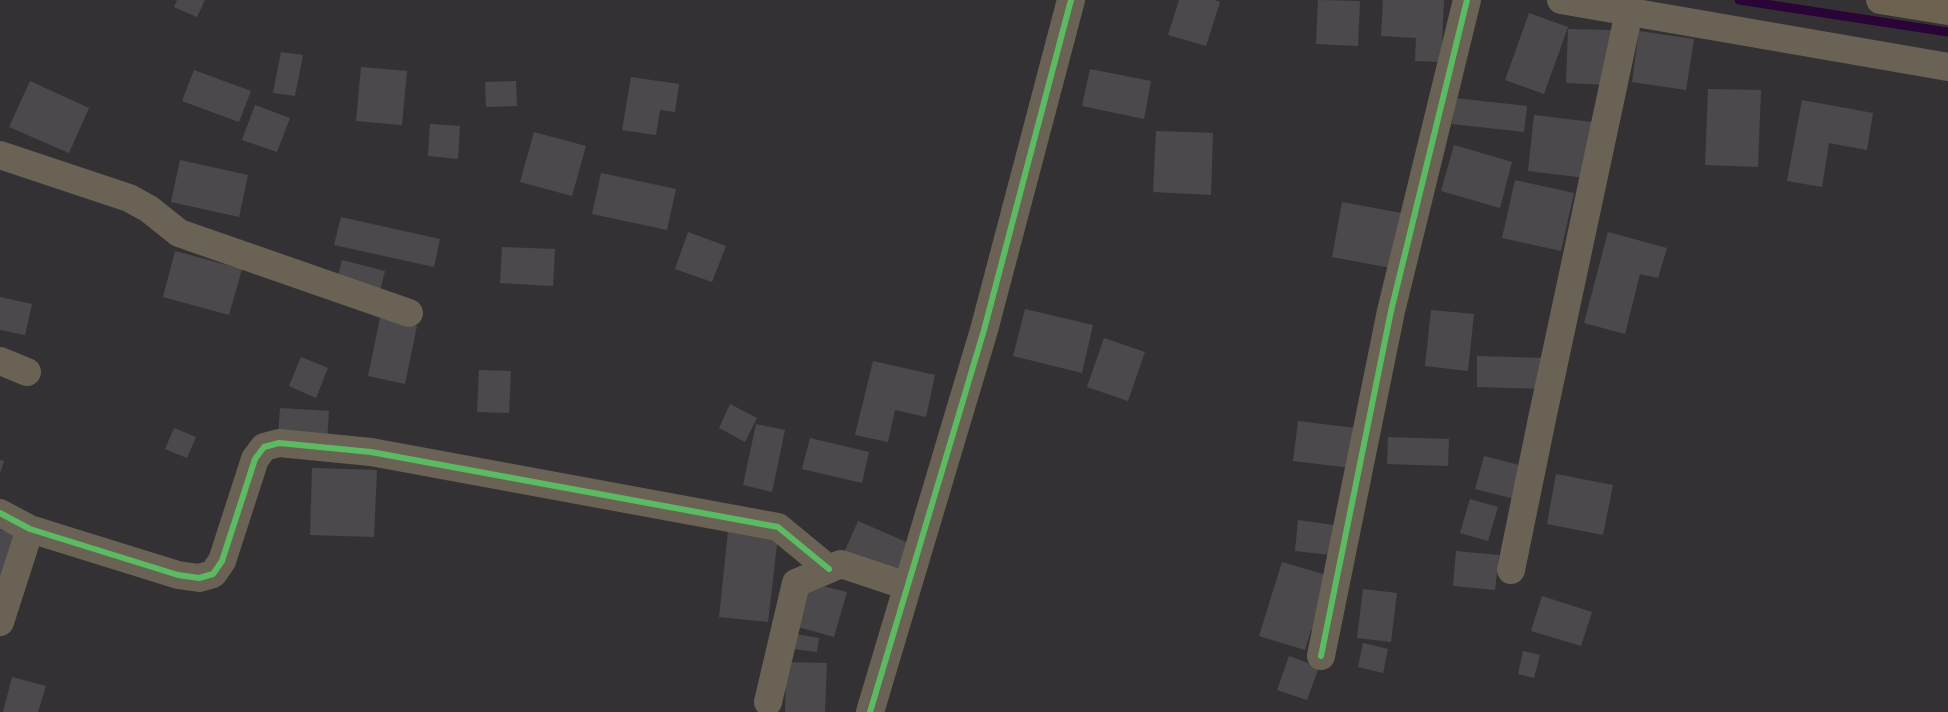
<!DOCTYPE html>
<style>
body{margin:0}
canvas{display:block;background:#343135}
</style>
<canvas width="1948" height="712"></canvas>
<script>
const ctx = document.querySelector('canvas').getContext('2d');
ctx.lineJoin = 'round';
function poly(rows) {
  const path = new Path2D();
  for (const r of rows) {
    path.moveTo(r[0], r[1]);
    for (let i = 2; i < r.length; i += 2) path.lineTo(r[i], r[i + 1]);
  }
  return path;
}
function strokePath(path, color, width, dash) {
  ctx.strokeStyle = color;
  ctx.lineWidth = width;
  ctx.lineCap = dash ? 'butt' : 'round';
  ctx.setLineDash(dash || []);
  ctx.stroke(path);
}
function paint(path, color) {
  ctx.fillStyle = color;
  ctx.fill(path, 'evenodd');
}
strokePath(poly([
 [1739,0,1948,32]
]), '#2a0437', 9);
paint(poly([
 [177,0,205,0,197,17,174,7],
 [1179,0,1214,0,1220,2,1206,46,1168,35],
 [1318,0,1360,1,1358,46,1316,44],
 [1383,0,1444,0,1441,62,1415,61,1416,38,1381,36],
 [1529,13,1568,27,1544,94,1505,80],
 [1568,29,1611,30,1609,85,1566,83],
 [1639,31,1694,39,1686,90,1632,82],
 [281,52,303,55,295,96,273,93],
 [361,67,407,71,402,125,356,121],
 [1090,69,1151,81,1144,119,1082,106],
 [194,70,251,91,239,122,182,101],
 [631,77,679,84,675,112,660,110,656,135,622,130],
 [30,81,89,108,69,153,9,127],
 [516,81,517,106,486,107,485,82],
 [1708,89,1761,90,1758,167,1705,165],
 [1455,98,1527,106,1524,132,1452,124],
 [1802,100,1873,113,1867,150,1829,143,1822,187,1787,181],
 [255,105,290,118,277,152,242,140],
 [1534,115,1592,122,1586,178,1528,171],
 [430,124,460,126,458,159,428,156],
 [1156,131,1213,133,1211,195,1153,192],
 [534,132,586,146,572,196,520,182],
 [1454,145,1512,162,1500,208,1441,191],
 [180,160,248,175,239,217,171,202],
 [601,173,676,189,667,230,592,214],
 [1515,180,1574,193,1561,251,1502,238],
 [1342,202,1401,213,1391,268,1332,257],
 [341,217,440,239,434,267,334,245],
 [688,232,726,246,712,282,675,269],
 [1608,232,1667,248,1658,278,1640,274,1625,334,1584,323],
 [502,247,555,249,553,286,500,283],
 [175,251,242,269,229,315,163,297],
 [342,260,385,271,379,295,336,284],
 [0,297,32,304,25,335,0,330],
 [1025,309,1093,325,1082,373,1013,356],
 [1431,310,1474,314,1468,371,1425,366],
 [380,318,417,326,405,384,368,376],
 [1104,338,1145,352,1128,401,1087,387],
 [1477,356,1544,358,1543,389,1477,387],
 [301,357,328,368,316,398,289,386],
 [873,361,935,375,926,417,895,410,888,442,855,435],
 [479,370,511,371,509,413,477,412],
 [730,404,757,418,745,442,719,428],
 [280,408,329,411,327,441,278,438],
 [1298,421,1356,428,1351,468,1293,461],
 [756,424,785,430,772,492,743,485],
 [174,428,196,437,187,458,165,449],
 [1388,437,1449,439,1448,466,1387,464],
 [810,438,869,452,862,483,802,469],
 [1484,456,1531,468,1523,501,1475,489],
 [0,460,4,461,0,473],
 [312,468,377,470,374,537,310,535],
 [1556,474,1613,485,1603,535,1547,524],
 [1470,499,1498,507,1488,541,1460,533],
 [1298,520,1334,525,1331,555,1295,551],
 [858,521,911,544,896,578,843,555],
 [0,530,17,534,0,581],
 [728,531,778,536,768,622,719,617],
 [1456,551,1499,555,1495,590,1453,586],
 [1282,562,1337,578,1320,633,1311,630,1305,650,1259,636],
 [803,581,847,592,834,637,791,625],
 [1363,589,1397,593,1391,642,1357,638],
 [1542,596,1592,612,1581,646,1531,631],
 [795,634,819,638,817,652,793,649],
 [1363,643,1388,649,1383,673,1358,667],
 [1523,651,1540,655,1534,678,1518,674],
 [1289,656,1319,667,1307,700,1277,690],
 [786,662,827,663,825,712,785,712],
 [12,677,46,686,38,712,3,712]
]), '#4c494c');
strokePath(poly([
 [1561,0,1948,67],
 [0,155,129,198,149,209,179,233,409,313],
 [0,361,27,372],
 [0,513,30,529,178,575,199,578,213,574,222,561,255,459,264,447,279,443,371,452,778,527,829,569],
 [1511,570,1542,419,1629,12],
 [0,622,30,529],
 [1321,656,1391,311,1467,0],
 [768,702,796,583,841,564,907,586],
 [870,712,984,330,1071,0]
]), '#6a6254', 28);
strokePath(poly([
 [1880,0,1948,11]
]), '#6c624f', 28);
strokePath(poly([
 [0,513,30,529,178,575,199,578,213,574,222,561,255,459,264,447,279,443,371,452,778,527,829,569],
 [1321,656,1391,311,1467,0],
 [870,712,984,330,1071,0]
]), '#5cba63', 6);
</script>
